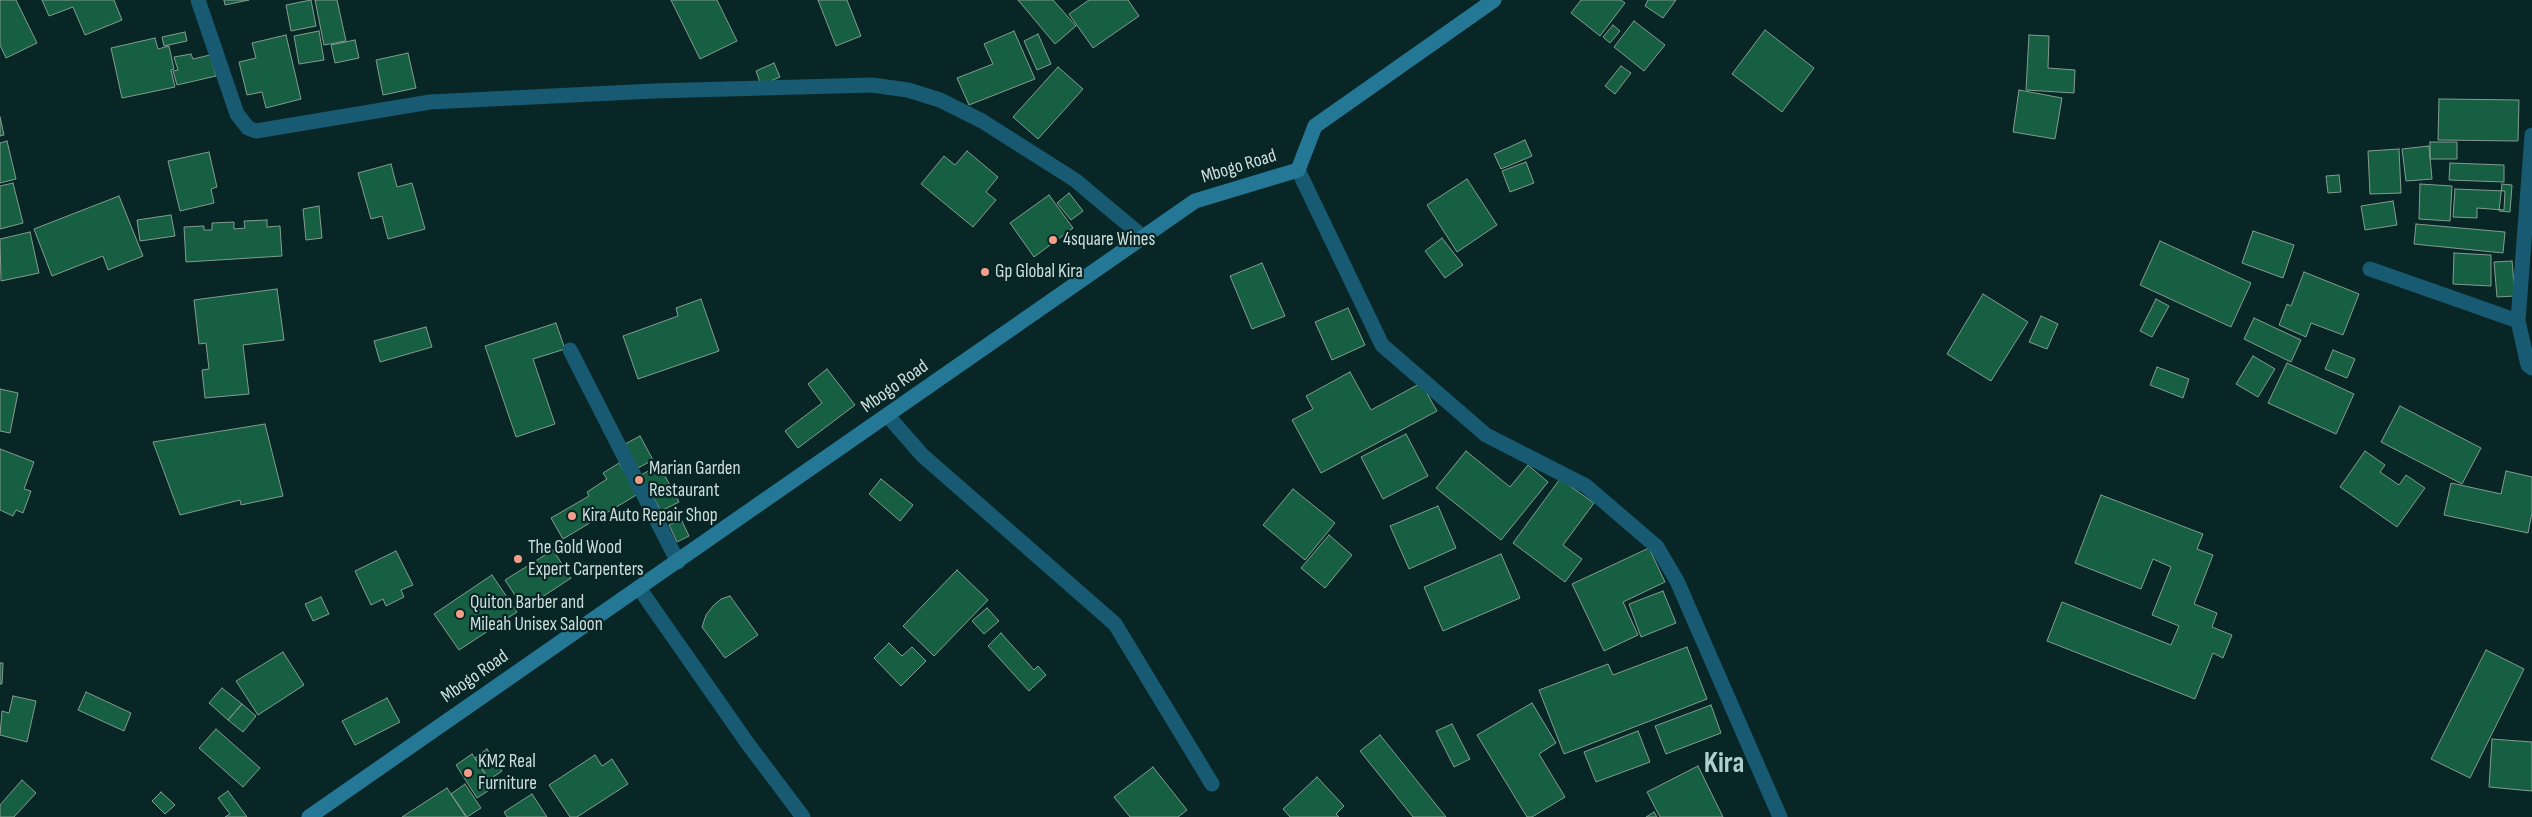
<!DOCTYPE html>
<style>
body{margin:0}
canvas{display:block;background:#082625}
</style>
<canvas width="2532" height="817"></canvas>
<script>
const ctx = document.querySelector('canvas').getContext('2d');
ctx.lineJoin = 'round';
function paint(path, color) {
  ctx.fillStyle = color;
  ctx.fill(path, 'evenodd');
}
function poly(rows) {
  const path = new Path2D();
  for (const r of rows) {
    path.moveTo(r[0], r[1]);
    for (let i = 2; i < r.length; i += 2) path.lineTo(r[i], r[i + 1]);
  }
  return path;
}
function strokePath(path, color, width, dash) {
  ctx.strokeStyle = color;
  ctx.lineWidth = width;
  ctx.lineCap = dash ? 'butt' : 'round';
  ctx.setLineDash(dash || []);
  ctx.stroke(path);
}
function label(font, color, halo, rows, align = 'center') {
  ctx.font = font + ' "Sofia Sans Condensed",sans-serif';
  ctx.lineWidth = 4.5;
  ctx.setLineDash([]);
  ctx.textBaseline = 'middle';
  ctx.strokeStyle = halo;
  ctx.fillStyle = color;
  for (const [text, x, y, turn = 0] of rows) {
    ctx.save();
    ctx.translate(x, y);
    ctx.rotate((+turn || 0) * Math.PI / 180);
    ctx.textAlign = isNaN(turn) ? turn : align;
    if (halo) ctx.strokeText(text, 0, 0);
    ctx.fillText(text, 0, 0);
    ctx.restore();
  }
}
const building = poly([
 [0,0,16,0,37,43,6,58,0,45,0,0],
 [42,0,114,0,122,20,85,35,73,7,49,16,42,0],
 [224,0,249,0,225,5,224,0],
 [311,0,316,26,291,31,286,5,311,0],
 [315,0,337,0,346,41,324,45,315,0],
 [671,0,717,0,737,41,700,59,671,0],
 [818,0,847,0,861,36,836,46,818,0],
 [1018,0,1053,0,1076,26,1055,44,1018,0],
 [1089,0,1128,0,1139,16,1093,48,1069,14,1089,0],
 [1581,0,1621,0,1625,3,1600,36,1571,13,1581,0],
 [1648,0,1676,0,1663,18,1645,6,1648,0],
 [1634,21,1665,45,1644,71,1614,47,1634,21],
 [1613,25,1620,31,1610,43,1603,37,1613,25],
 [1765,30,1814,68,1782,112,1732,74,1765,30],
 [319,31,324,60,299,64,294,36,319,31],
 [1014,31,1035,79,969,105,957,78,993,64,984,44,1014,31],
 [185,32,187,41,164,46,162,37,185,32],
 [1038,34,1051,64,1037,70,1024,41,1038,34],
 [286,35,301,99,266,108,262,92,247,95,239,62,256,58,252,43,286,35],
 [2029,35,2049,36,2048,68,2075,70,2074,93,2026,90,2029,35],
 [155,38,158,49,169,46,174,69,171,70,175,87,122,98,111,48,155,38],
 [355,40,359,58,335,63,331,45,355,40],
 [408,53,416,88,383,95,376,60,408,53],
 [191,54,193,59,210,55,216,76,177,85,173,71,178,70,174,57,191,54],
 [774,63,780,77,761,85,756,71,774,63],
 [1621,66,1631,73,1615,94,1605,86,1621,66],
 [1058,67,1083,89,1038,139,1013,117,1058,67],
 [2019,90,2062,98,2055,139,2013,132,2019,90],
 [2439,99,2519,100,2518,141,2438,140,2439,99],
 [0,117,4,135,0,136,0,117],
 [1525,140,1532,156,1501,169,1494,154,1525,140],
 [7,141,16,179,0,183,0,143,7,141],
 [2430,142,2457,142,2457,159,2430,159,2430,142],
 [2429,146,2432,179,2406,181,2402,149,2429,146],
 [2399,149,2401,193,2370,194,2368,151,2399,149],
 [967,151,998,177,986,192,996,200,973,227,921,184,944,156,955,165,967,151],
 [209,152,217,187,211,189,214,203,180,211,168,161,209,152],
 [1526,162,1534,183,1510,192,1502,171,1526,162],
 [2450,163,2504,165,2504,182,2449,180,2450,163],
 [391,164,397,187,412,183,425,229,388,239,382,216,371,219,358,173,391,164],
 [2339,175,2341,192,2328,193,2326,176,2339,175],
 [1467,179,1497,225,1457,252,1427,205,1467,179],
 [13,183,23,223,0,229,0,186,13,183],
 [2420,184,2452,186,2450,221,2419,219,2420,184],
 [2502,184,2512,185,2510,212,2499,211,2502,184],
 [2455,189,2505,191,2504,210,2477,208,2477,218,2453,217,2455,189],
 [1069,193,1083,211,1071,220,1057,203,1069,193],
 [1049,195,1073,228,1034,257,1010,223,1049,195],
 [119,196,143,256,108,270,103,256,52,276,34,229,119,196],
 [2393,201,2397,225,2365,230,2361,206,2393,201],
 [319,206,322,238,306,240,303,209,319,206],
 [171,215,175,236,140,241,137,220,171,215],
 [267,220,267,227,280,226,282,256,186,262,184,227,204,226,204,230,212,230,212,223,234,222,234,229,245,228,244,221,267,220],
 [2416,224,2505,232,2503,253,2414,244,2416,224],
 [2253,231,2294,245,2283,278,2242,263,2253,231],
 [30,232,39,273,1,281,0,239,30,232],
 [1442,238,1463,265,1445,278,1425,251,1442,238],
 [2160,241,2251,283,2231,327,2140,285,2160,241],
 [2454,253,2491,255,2491,286,2453,284,2454,253],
 [2512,261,2515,296,2497,297,2494,262,2512,261],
 [1262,263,1285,316,1252,329,1230,276,1262,263],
 [2304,272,2359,294,2343,335,2311,323,2306,337,2279,325,2287,304,2291,306,2304,272],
 [277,289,284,340,243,345,249,394,205,398,202,370,209,369,206,343,199,344,194,300,277,289],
 [1983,294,2028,322,1991,381,1947,354,1983,294],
 [701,299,719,351,638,379,623,336,678,316,676,308,701,299],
 [2156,299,2169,306,2152,337,2140,331,2156,299],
 [1348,308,1365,345,1332,360,1315,322,1348,308],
 [2041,316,2058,324,2047,349,2029,342,2041,316],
 [2254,318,2301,340,2291,362,2244,339,2254,318],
 [556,323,565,349,533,359,555,424,516,437,485,346,556,323],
 [426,327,432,347,380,362,374,341,426,327],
 [2333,350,2355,359,2347,378,2325,369,2333,350],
 [2253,356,2275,369,2258,397,2236,384,2253,356],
 [2287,363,2354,394,2336,434,2268,403,2287,363],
 [2157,367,2189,379,2183,398,2150,385,2157,367],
 [827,369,855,405,798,448,785,431,822,403,808,384,827,369],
 [1350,372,1371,410,1421,383,1437,411,1321,473,1292,420,1313,409,1306,396,1350,372],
 [0,389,18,393,10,433,0,431,0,389],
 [2400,406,2481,448,2462,484,2381,442,2400,406],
 [265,424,283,496,241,505,240,500,180,515,153,442,265,424],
 [1406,434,1428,476,1383,499,1361,457,1406,434],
 [640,436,653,460,638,468,625,444,640,436],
 [0,449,34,462,24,489,31,491,23,513,16,510,13,516,0,510,0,449],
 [1466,451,1510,487,1528,465,1548,482,1501,540,1436,488,1466,451],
 [2365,451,2385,465,2380,472,2399,485,2406,475,2425,488,2397,527,2340,487,2365,451],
 [619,463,638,494,563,539,551,518,589,496,587,492,607,479,603,473,619,463],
 [659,465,679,502,661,511,641,475,659,465],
 [2506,471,2532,477,2532,513,2528,533,2444,515,2451,483,2501,494,2506,471],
 [881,479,913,505,900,521,869,494,881,479],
 [1560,479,1594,503,1563,545,1582,559,1565,582,1513,543,1560,479],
 [1293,489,1335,523,1305,560,1263,525,1293,489],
 [2101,495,2203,534,2197,549,2213,555,2194,604,2217,613,2212,627,2232,635,2223,658,2213,653,2195,699,2047,641,2062,602,2171,645,2179,626,2152,615,2171,567,2153,559,2141,589,2075,563,2101,495],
 [1438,506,1456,548,1409,569,1390,526,1438,506],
 [681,519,689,536,677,542,669,525,681,519],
 [1329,535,1352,555,1325,588,1301,568,1329,535],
 [1649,548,1665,582,1623,602,1638,635,1604,651,1572,584,1649,548],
 [553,550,571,578,524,609,505,580,553,550],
 [396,551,413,585,401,590,404,597,386,606,383,599,371,605,355,571,396,551],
 [1501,554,1520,598,1443,631,1424,587,1501,554],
 [957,570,988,600,934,656,903,626,957,570],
 [492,575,517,612,459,650,434,614,492,575],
 [1663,591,1676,623,1641,637,1629,604,1663,591],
 [730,596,758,635,725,658,702,627,706,615,713,606,721,599,730,596],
 [321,597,329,614,313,621,305,604,321,597],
 [987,608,999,621,984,634,972,621,987,608],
 [1001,633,1034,670,1038,666,1046,675,1029,691,988,646,1001,633],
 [889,643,902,656,912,647,926,661,901,686,874,658,889,643],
 [1687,647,1707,699,1564,754,1539,690,1608,664,1613,675,1687,647],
 [2486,650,2524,669,2470,778,2431,759,2486,650],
 [283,652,304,685,258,715,236,681,283,652],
 [0,663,3,663,2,684,0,684,0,663],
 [222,688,242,704,228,720,209,703,222,688],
 [86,692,131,713,124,731,78,710,86,692],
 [13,696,36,701,27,742,0,735,2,711,9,713,13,696],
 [387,698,400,722,355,745,342,721,387,698],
 [1532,703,1556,743,1539,754,1565,797,1532,817,1527,817,1477,735,1532,703],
 [242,704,256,716,243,732,228,720,242,704],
 [1711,705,1721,733,1666,754,1655,726,1711,705],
 [1452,724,1470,759,1454,767,1436,731,1452,724],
 [216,729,260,768,243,787,199,748,216,729],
 [1638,731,1650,762,1596,782,1584,752,1638,731],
 [1380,735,1446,817,1413,817,1360,751,1380,735],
 [2492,739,2532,742,2532,791,2489,787,2492,739],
 [487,749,502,771,489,780,475,758,487,749],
 [472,754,494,787,477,798,456,765,472,754],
 [595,755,602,766,612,759,628,784,577,817,570,817,549,785,595,755],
 [1698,766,1723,817,1660,817,1647,792,1698,766],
 [1153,767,1187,810,1178,817,1130,817,1114,797,1153,767],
 [1317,777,1344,806,1336,814,1339,817,1290,817,1283,809,1317,777],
 [22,780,36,793,14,817,0,817,0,805,22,780],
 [465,784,481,808,467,817,451,794,465,784],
 [447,788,466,817,402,817,447,788],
 [228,791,247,817,225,817,230,814,218,798,228,791],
 [161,792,175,805,165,814,152,801,161,792],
 [532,794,547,817,507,817,504,812,532,794],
 [1654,812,1657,817,1646,817,1654,812]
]);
paint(building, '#175f42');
strokePath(building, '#839c8f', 1);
strokePath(poly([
 [198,0,237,114,248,128,256,131,430,102,654,91,872,85,908,90,940,100,982,121,1075,180,1143,237],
 [1298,170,1382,345,1486,435,1586,486,1657,547,1677,581,1780,817],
 [2370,269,2518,321,2528,365,2532,368],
 [2518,321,2532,135],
 [570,350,678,562],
 [888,416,922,455,1115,624,1212,784],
 [639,588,748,744,803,817]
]), '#175a71', 15);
strokePath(poly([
 [309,817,1195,201,1298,170,1315,126,1494,0]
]), '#247895', 15);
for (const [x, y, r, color] of [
 [1053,240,5,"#f49e89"],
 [985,272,5,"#f49e89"],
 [639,480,5,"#f49e89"],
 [572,516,5,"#f49e89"],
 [518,559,5,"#f49e89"],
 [460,614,5,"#f49e89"],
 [468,773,5,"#f49e89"]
]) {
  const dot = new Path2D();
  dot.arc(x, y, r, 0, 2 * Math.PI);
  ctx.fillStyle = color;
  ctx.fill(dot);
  strokePath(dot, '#082625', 2);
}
label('19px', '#cededd', '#082625', [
 ["Mbogo Road",1239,167,-17],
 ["Mbogo Road",895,387,-35],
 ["Mbogo Road",475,677,-35]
]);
label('19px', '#cededd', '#082625', [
 ["4square Wines",1063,240],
 ["Gp Global Kira",995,272],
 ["Marian Garden",649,469],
 ["Restaurant",649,491],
 ["Kira Auto Repair Shop",582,516],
 ["The Gold Wood",528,548],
 ["Expert Carpenters",528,570],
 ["Quiton Barber and",470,603],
 ["Mileah Unisex Saloon",470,625],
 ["KM2 Real",478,762],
 ["Furniture",478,784]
], 'left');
label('bold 29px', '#afcfce', '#082625', [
 ["Kira",1724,765]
]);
</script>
